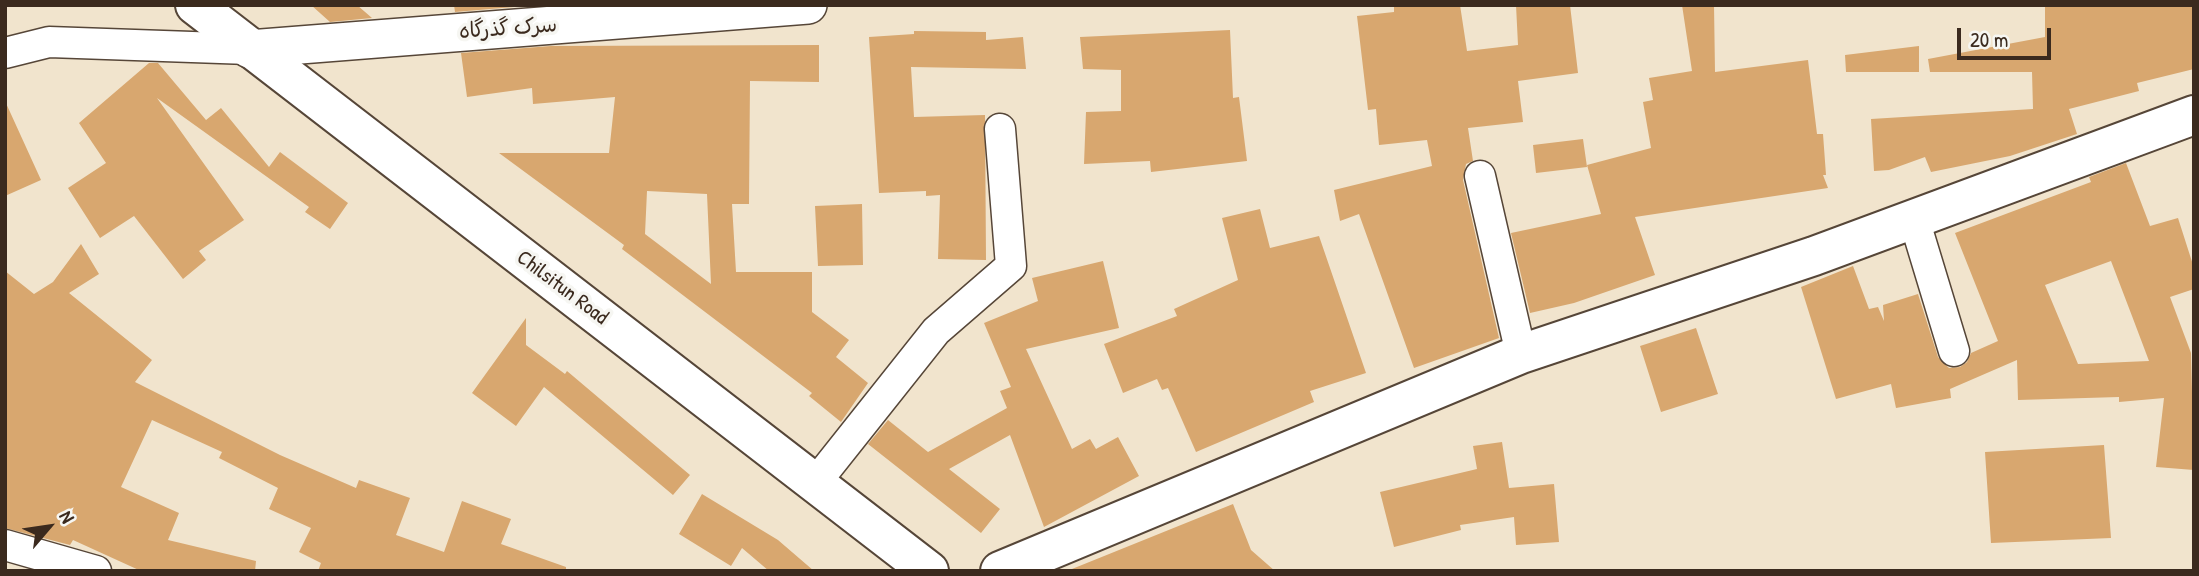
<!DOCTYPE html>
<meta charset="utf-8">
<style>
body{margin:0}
#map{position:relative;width:2199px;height:576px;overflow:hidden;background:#f1e4cd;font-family:"Patrick Hand",sans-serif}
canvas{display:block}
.frame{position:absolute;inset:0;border:7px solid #3b2a1e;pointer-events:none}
.north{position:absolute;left:14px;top:492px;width:70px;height:70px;-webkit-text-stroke:5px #f6f6f2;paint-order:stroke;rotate:61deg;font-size:19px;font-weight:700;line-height:28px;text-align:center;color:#3b2a1e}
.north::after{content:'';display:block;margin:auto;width:24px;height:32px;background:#3b2a1e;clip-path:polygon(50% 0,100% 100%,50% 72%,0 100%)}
.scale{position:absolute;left:1957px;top:28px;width:94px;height:32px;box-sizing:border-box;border:4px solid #3b2a1e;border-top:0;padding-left:9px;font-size:21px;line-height:24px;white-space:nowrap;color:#3b2a1e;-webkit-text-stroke:5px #f6f6f2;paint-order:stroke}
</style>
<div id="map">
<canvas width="2199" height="576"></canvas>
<div class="frame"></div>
<div class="north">N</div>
<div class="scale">20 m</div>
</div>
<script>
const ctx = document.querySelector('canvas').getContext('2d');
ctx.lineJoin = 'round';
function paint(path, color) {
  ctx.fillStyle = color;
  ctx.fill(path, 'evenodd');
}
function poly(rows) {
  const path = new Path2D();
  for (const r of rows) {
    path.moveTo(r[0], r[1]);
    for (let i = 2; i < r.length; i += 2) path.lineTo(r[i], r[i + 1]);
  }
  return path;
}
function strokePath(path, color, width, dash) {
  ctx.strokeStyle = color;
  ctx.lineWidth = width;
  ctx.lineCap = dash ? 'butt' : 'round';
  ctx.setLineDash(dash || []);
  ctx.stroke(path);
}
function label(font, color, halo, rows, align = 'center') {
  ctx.font = font + ' "Patrick Hand","Playpen Sans Arabic",sans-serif';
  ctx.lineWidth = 7;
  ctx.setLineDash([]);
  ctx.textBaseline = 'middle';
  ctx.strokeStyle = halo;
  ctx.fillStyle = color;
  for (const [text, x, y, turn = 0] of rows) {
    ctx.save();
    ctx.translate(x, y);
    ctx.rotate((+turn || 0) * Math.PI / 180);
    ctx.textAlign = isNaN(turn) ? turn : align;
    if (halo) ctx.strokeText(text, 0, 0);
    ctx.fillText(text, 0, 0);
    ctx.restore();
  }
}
paint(poly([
 [311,5,357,5,372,18,330,22],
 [454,5,537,5,455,12],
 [1394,5,1460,5,1467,51,1518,45,1516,5,1570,5,1578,73,1518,81,1523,122,1468,128,1473,161,1466,164,1463,180,1499,338,1414,368,1359,214,1340,221,1334,190,1432,166,1427,140,1379,145,1376,109,1368,110,1357,16,1394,12],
 [1682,5,1714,5,1715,72,1808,60,1817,134,1823,134,1826,175,1823,175,1828,188,1635,217,1655,275,1574,303,1530,313,1511,233,1601,214,1587,165,1651,148,1643,102,1653,100,1649,78,1692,71],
 [2045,5,2194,5,2194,69,2137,83,2139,91,2069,109,2077,134,2010,156,1931,172,1925,157,1889,170,1874,171,1871,119,2033,109,2032,72,1930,72,1928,59,2045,37],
 [1230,30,1233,98,1239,97,1247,161,1151,172,1150,161,1084,164,1086,112,1121,111,1121,70,1083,69,1080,37],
 [914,31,986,32,986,40,1023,37,1026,69,911,67,914,117,985,115,986,260,938,259,940,195,926,196,926,191,879,193,869,37,914,34],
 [819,45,819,82,750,81,749,204,732,204,736,272,812,272,812,312,849,340,836,357,868,383,841,422,809,396,812,393,622,249,624,245,499,153,609,153,615,97,533,104,532,88,467,97,461,53,551,46],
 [647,191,707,194,711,284,645,234],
 [1919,46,1919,72,1846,72,1845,55],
 [149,63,158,63,206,120,221,108,269,167,280,152,348,203,330,229,305,212,309,207,157,98,244,220,199,251,206,260,183,279,134,216,100,238,68,188,106,163,79,123],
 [5,101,41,180,5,196],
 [1583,139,1587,167,1536,173,1533,145],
 [2126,163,2150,226,2178,218,2194,268,2194,289,2170,297,2191,353,2194,470,2156,467,2164,398,2119,402,2119,397,2018,400,2017,360,1950,389,1951,398,1896,408,1891,384,1836,399,1801,287,1853,266,1869,309,1878,307,1884,321,1883,305,1918,294,1938,357,1949,368,1960,367,1967,362,1971,353,1998,341,1955,233,2091,182,2089,177],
 [2111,261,2132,316,2149,361,2078,364,2045,285],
 [862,204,863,265,818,266,815,206],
 [1260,209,1270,248,1319,236,1366,373,1310,391,1314,402,1196,452,1168,388,1162,390,1157,379,1123,393,1104,344,1177,316,1174,309,1238,280,1222,218],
 [81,244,99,274,69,293,152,360,135,382,280,455,356,488,359,480,410,498,396,535,444,552,462,501,511,519,501,544,566,567,566,571,318,571,321,563,299,552,311,528,269,509,278,488,219,458,222,452,152,420,121,487,179,513,168,540,256,561,255,571,141,571,73,540,70,545,5,528,5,271,34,294,53,282],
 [1103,261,1119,328,1026,349,1072,449,1090,439,1096,449,1118,437,1139,476,1044,527,1010,435,949,469,1000,509,981,533,868,444,888,420,928,452,1007,408,1000,391,1011,387,984,323,1038,301,1032,278],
 [526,318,526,345,565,374,567,371,690,475,673,495,544,387,516,426,472,393],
 [1696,328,1718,394,1661,412,1640,346],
 [1502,442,1509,488,1554,484,1559,542,1516,545,1514,517,1460,525,1461,530,1394,547,1380,492,1477,469,1473,446],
 [2104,445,2111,538,1991,543,1985,452],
 [702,494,778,540,814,571,769,571,742,548,731,566,679,534],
 [1233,504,1251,550,1275,571,1067,571]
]), '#d8a76f');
const minor = poly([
 [5,53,49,42,249,49],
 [1480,176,1521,354],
 [1914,219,1954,351],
 [816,482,936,331,1011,266,1000,129],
 [5,545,96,571]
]);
const tertiary = poly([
 [249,49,808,5]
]);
const secondary = poly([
 [195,5,929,571],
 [1000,571,1521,354,1814,256,2194,115]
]);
strokePath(minor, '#564638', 33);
strokePath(tertiary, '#564638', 40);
strokePath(secondary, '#564638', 42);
strokePath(minor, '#fff', 30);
strokePath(tertiary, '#fff', 37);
strokePath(secondary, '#fff', 38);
label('21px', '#3b2a1e', '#f6f6f2', [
 ["سرک گذرگاه",508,29,-4],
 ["Chilsitun Road",562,288,37]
]);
</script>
